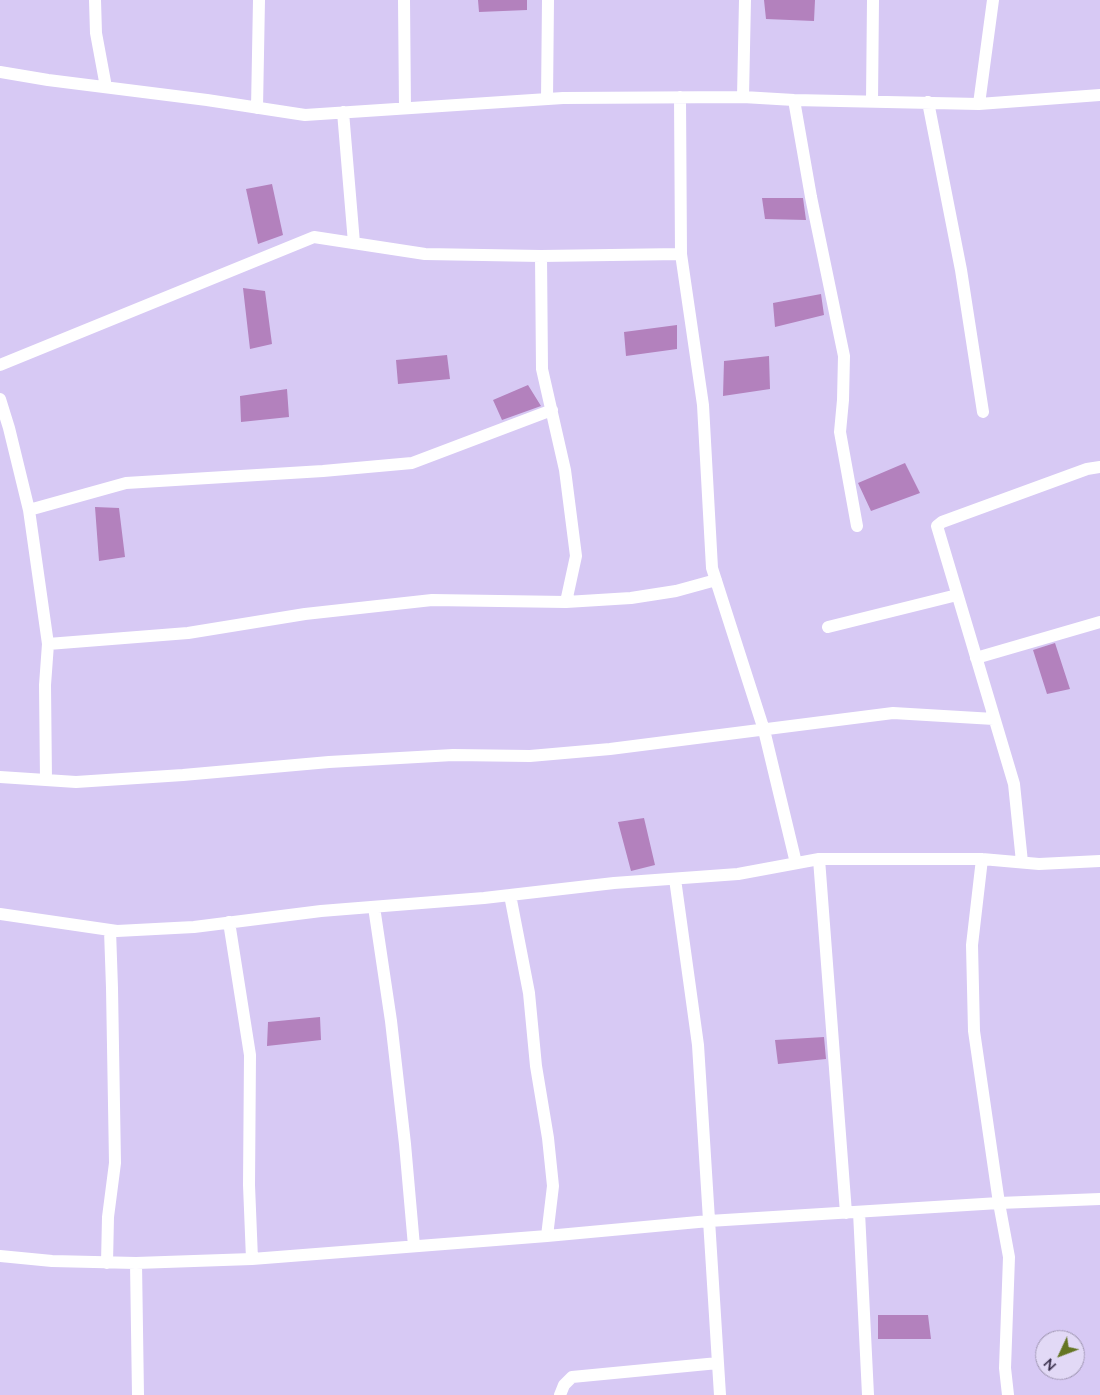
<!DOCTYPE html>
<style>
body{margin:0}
#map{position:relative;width:1100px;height:1395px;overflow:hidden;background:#d7c9f4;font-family:Lato,sans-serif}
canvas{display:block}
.north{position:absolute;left:1035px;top:1330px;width:50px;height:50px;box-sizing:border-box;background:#e2d9f6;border:1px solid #9e95b1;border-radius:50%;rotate:227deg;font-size:14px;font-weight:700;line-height:20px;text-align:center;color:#382e4a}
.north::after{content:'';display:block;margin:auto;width:18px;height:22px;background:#647523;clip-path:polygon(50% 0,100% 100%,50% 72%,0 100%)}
</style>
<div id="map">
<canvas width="1100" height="1395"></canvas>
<div class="north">N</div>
</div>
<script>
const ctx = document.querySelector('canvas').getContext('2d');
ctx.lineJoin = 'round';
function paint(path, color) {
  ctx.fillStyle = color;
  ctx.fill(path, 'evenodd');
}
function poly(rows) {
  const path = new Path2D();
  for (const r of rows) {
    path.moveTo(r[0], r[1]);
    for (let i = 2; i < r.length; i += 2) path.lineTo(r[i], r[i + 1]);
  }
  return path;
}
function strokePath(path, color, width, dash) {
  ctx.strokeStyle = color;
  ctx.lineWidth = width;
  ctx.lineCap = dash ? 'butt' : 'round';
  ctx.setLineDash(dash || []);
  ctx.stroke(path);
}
paint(poly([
 [478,0,527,0,527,10,479,12],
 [764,0,815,0,814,21,766,19],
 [272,184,283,235,258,244,246,189],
 [762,198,803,198,806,220,765,219],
 [243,288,265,291,272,344,250,349],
 [821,294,824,315,775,327,773,303],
 [677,325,677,349,626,356,624,332],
 [447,355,450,379,398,384,396,360],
 [769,356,770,389,723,396,724,361],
 [528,385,541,406,502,420,493,400],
 [287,389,289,417,241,422,240,396],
 [905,463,920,493,871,511,858,483],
 [95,507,119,508,125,557,99,561],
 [1055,643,1070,689,1047,694,1033,650],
 [644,818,655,865,631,871,618,822],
 [320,1017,321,1040,267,1046,268,1022],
 [824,1037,826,1059,778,1064,775,1040],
 [878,1315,928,1315,931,1339,878,1339]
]), '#b381bd');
strokePath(poly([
 [95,0,96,33,106,87],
 [404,0,405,108],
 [0,72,48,80,207,100,305,115,563,98,743,97,794,100,979,104,1100,95],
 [680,97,681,254,703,405,712,568,764,730,796,863],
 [743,97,745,0],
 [547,99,548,0],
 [794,100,811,197,844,356,843,400,840,432,857,526],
 [872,101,873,0],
 [928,102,961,270,983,412],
 [979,104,993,0],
 [257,108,259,0],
 [343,112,354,243],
 [541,256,681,254],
 [0,365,314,237,425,254,541,256,542,369,565,470,576,556,566,602],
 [0,399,9,428,29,510,48,644,188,633,305,614,432,600,566,602,631,598,676,591,716,580],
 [29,510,126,483,323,471,412,463,552,410],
 [828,627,957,595],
 [976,658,1100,622],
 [0,777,76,782,183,775,329,762,453,755,530,756,610,749,893,713,994,719],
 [46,780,45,685,48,644],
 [819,859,846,1213],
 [982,859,972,945,974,1031,999,1203,1009,1257,1005,1368,1008,1395],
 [1022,862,1014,784,937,526,942,522,1087,469,1100,467],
 [675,879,698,1045,720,1395],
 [510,895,529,993,536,1066,548,1138,553,1186,547,1236],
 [374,907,391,1021,405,1144,414,1246],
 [0,914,117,931,194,927,321,911,484,898,614,883,738,874,819,859,982,859,1039,864,1100,861],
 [229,922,250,1055,249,1185,252,1259],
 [859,1212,868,1395],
 [0,1256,52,1261,136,1263,252,1259,547,1236,709,1221,999,1203,1100,1199],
 [107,1263,108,1217,115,1163,112,988,110,930],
 [136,1263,138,1395],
 [560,1395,564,1385,572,1377,718,1363]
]), '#fff', 12);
</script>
